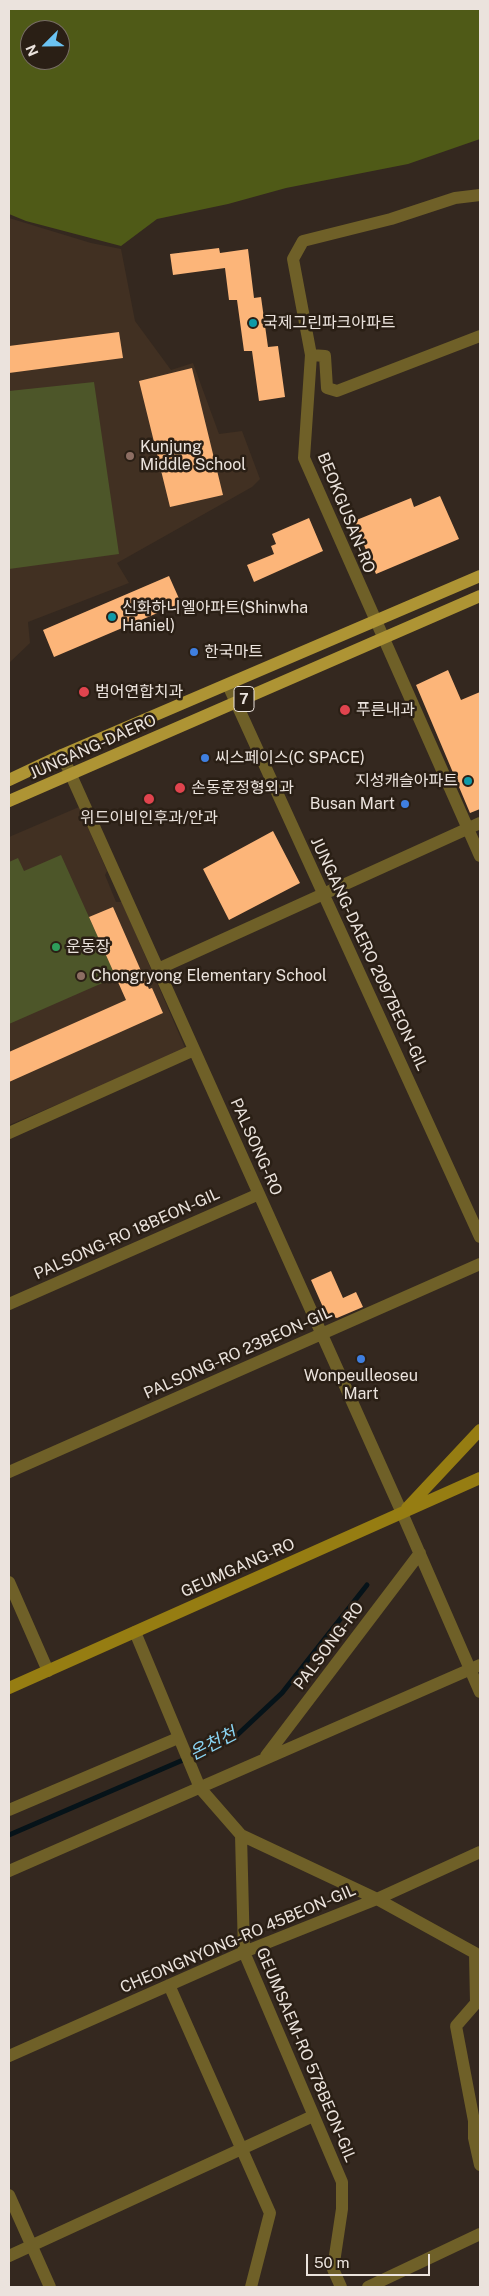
<!DOCTYPE html>
<meta charset="utf-8">
<style>
body{margin:0}
#map{position:relative;width:489px;height:2296px;overflow:hidden;background:#34281f;font-family:"Public Sans",sans-serif}
canvas{display:block}
.frame{position:absolute;inset:0;border:10px solid #ebe3dd;pointer-events:none}
.north{position:absolute;left:20px;top:20px;width:50px;height:50px;box-sizing:border-box;background:#2a1f15;border:1px solid #776d65;border-radius:50%;rotate:247deg;font-size:14px;font-weight:700;line-height:20px;text-align:center;color:#ebe3dd}
.north::after{content:'';display:block;margin:auto;width:18px;height:22px;background:#6bc3f2;clip-path:polygon(50% 0,100% 100%,50% 72%,0 100%)}
.scale{position:absolute;left:306px;top:2254px;width:124px;height:22px;box-sizing:border-box;border:2px solid #ebe3dd;border-top:0;padding-left:6px;font-size:15px;line-height:18px;white-space:nowrap;color:#ebe3dd;-webkit-text-stroke:4px #2a1f15;paint-order:stroke}
</style>
<div id="map">
<canvas width="489" height="2296"></canvas>
<div class="frame"></div>
<div class="north">N</div>
<div class="scale">50 m</div>
</div>
<script>
const ctx = document.querySelector('canvas').getContext('2d');
ctx.lineJoin = 'round';
function paint(path, color) {
  ctx.fillStyle = color;
  ctx.fill(path, 'evenodd');
}
function poly(rows) {
  const path = new Path2D();
  for (const r of rows) {
    path.moveTo(r[0], r[1]);
    for (let i = 2; i < r.length; i += 2) path.lineTo(r[i], r[i + 1]);
  }
  return path;
}
function strokePath(path, color, width, dash) {
  ctx.strokeStyle = color;
  ctx.lineWidth = width;
  ctx.lineCap = dash ? 'butt' : 'round';
  ctx.setLineDash(dash || []);
  ctx.stroke(path);
}
function label(font, color, halo, rows, align = 'center') {
  ctx.font = font + ' "Public Sans","Noto Sans KR",sans-serif';
  ctx.lineWidth = 5;
  ctx.setLineDash([]);
  ctx.textBaseline = 'middle';
  ctx.strokeStyle = halo;
  ctx.fillStyle = color;
  for (const [text, x, y, turn = 0] of rows) {
    ctx.save();
    ctx.translate(x, y);
    ctx.rotate((+turn || 0) * Math.PI / 180);
    ctx.textAlign = isNaN(turn) ? turn : align;
    if (halo) ctx.strokeText(text, 0, 0);
    ctx.fillText(text, 0, 0);
    ctx.restore();
  }
}
paint(poly([
 [9,218,91,243,121,249,135,321,171,370,193,363,219,434,242,431,260,479,252,487,117,563,129,583,28,622,30,643,9,663],
 [79,807,107,871,105,875,116,902,122,902,186,1050,9,1125,9,837]
]), '#413022');
paint(poly([
 [94,382,119,554,9,569,9,391],
 [61,855,116,977,9,1024,9,862,18,858,24,871]
]), '#4d5629');
paint(poly([
 [9,9,480,9,480,139,408,164,286,188,228,204,157,219,121,246,26,221,9,214],
 [30,30,60,30,60,60,30,60]
]), '#4f5a17');
strokePath(poly([
 [9,1835,234,1738,282,1693,367,1585]
]), '#061319', 5);
paint(poly([
 [219,248,220,253,248,249,254,298,261,297,268,347,278,346,285,397,259,401,252,351,244,351,237,300,229,300,225,268,173,275,170,254],
 [119,332,123,358,9,373,9,346],
 [192,368,223,495,170,507,139,381],
 [440,496,459,539,376,574,354,521,411,498,414,507],
 [309,518,323,551,254,582,247,565,274,554,271,546,276,544,272,534],
 [169,576,181,603,54,657,43,630],
 [448,670,461,700,480,692,480,809,470,813,416,685],
 [273,831,300,883,229,920,203,869],
 [113,907,149,989,152,988,163,1013,9,1082,9,1052,126,1000,89,917],
 [331,1271,343,1298,356,1292,363,1307,337,1318,326,1314,311,1280]
]), '#fcb579');
strokePath(poly([
 [480,195,455,198,391,219,303,241,293,259,311,355,304,458,480,856],
 [311,355,325,356,327,388,337,391,480,336],
 [228,685,480,1237],
 [62,755,402,1513,480,1692],
 [158,969,480,823],
 [9,1133,194,1050],
 [9,1304,259,1194],
 [9,1472,480,1264],
 [9,1582,48,1671],
 [135,1632,200,1788,241,1835,244,1952,342,2182,342,2209,333,2269,341,2287],
 [266,1756,420,1553],
 [9,1810,178,1738],
 [241,1835,377,1899,475,1953,476,2003,456,2026,474,2121,474,2138,480,2165],
 [9,1871,480,1665],
 [169,1985,270,2213,251,2287],
 [9,2056,244,1952,377,1899,480,1852],
 [9,2195,50,2287],
 [9,2256,313,2116],
 [368,2287,480,2234]
]), '#6f6028', 12);
strokePath(poly([
 [407,1508,480,1430],
 [9,1688,480,1478]
]), '#967d12', 12);
strokePath(poly([
 [9,780,62,755,480,576],
 [9,801,480,596]
]), '#ae9434', 12);
for (const [x, y, r, color] of [
 [253,323,5,"#0f9aa8"],
 [130,456,5,"#8d6e63"],
 [112,617,5,"#0f9aa8"],
 [194,652,5,"#3f7fe0"],
 [84,692,6,"#e0444e"],
 [345,710,6,"#e0444e"],
 [205,758,5,"#3f7fe0"],
 [468,781,5,"#0f9aa8"],
 [180,788,6,"#e0444e"],
 [149,799,6,"#e0444e"],
 [405,804,5,"#3f7fe0"],
 [56,947,5,"#2e9e5b"],
 [81,976,5,"#8d6e63"],
 [361,1359,5,"#3f7fe0"]
]) {
  const dot = new Path2D();
  dot.arc(x, y, r, 0, 2 * Math.PI);
  ctx.fillStyle = color;
  ctx.fill(dot);
  strokePath(dot, '#2a1f15', 2);
}
for (const [x, y, w] of [
 [244,699,20]
]) {
  const box = new Path2D();
  box.roundRect(x - w / 2, y - 12.5, w, 25, 4);
  ctx.fillStyle = '#2a1f15';
  ctx.fill(box);
  strokePath(box, '#ebe3dd', 1);
}
label('bold 15px', '#ebe3dd', null, [
 ["7",244,699]
]);
label('16px', '#ebe3dd', '#2a1f15', [
 ["국제그린파크아파트",263,323],
 ["Kunjung",140,447],
 ["Middle School",140,465],
 ["신화하니엘아파트(Shinwha",122,608],
 ["Haniel)",122,626],
 ["한국마트",204,652],
 ["범어연합치과",95,692],
 ["푸른내과",356,710],
 ["씨스페이스(C SPACE)",215,758],
 ["지성캐슬아파트",458,781,"right"],
 ["손동훈정형외과",191,788],
 ["Busan Mart",395,804,"right"],
 ["위드이비인후과/안과",149,818,"center"],
 ["운동장",66,947],
 ["Chongryong Elementary School",91,976],
 ["Wonpeulleoseu",361,1376,"center"],
 ["Mart",361,1394,"center"]
], 'left');
label('16px', '#ebe3dd', '#2a1f15', [
 ["BEOKGUSAN-RO",346,513,68],
 ["JUNGANG-DAERO",93,747,-24],
 ["JUNGANG-DAERO 2097BEON-GIL",369,954,65],
 ["PALSONG-RO",256,1147,66],
 ["PALSONG-RO 18BEON-GIL",127,1234,-24],
 ["PALSONG-RO 23BEON-GIL",238,1353,-24],
 ["GEUMGANG-RO",238,1568,-24],
 ["PALSONG-RO",329,1646,-53],
 ["CHEONGNYONG-RO 45BEON-GIL",238,1939,-23],
 ["GEUMSAEM-RO 578BEON-GIL",306,2055,67]
]);
label('italic 18px', '#89d3f2', '#2a1f15', [
 ["온천천",213,1744,-27]
]);
</script>
